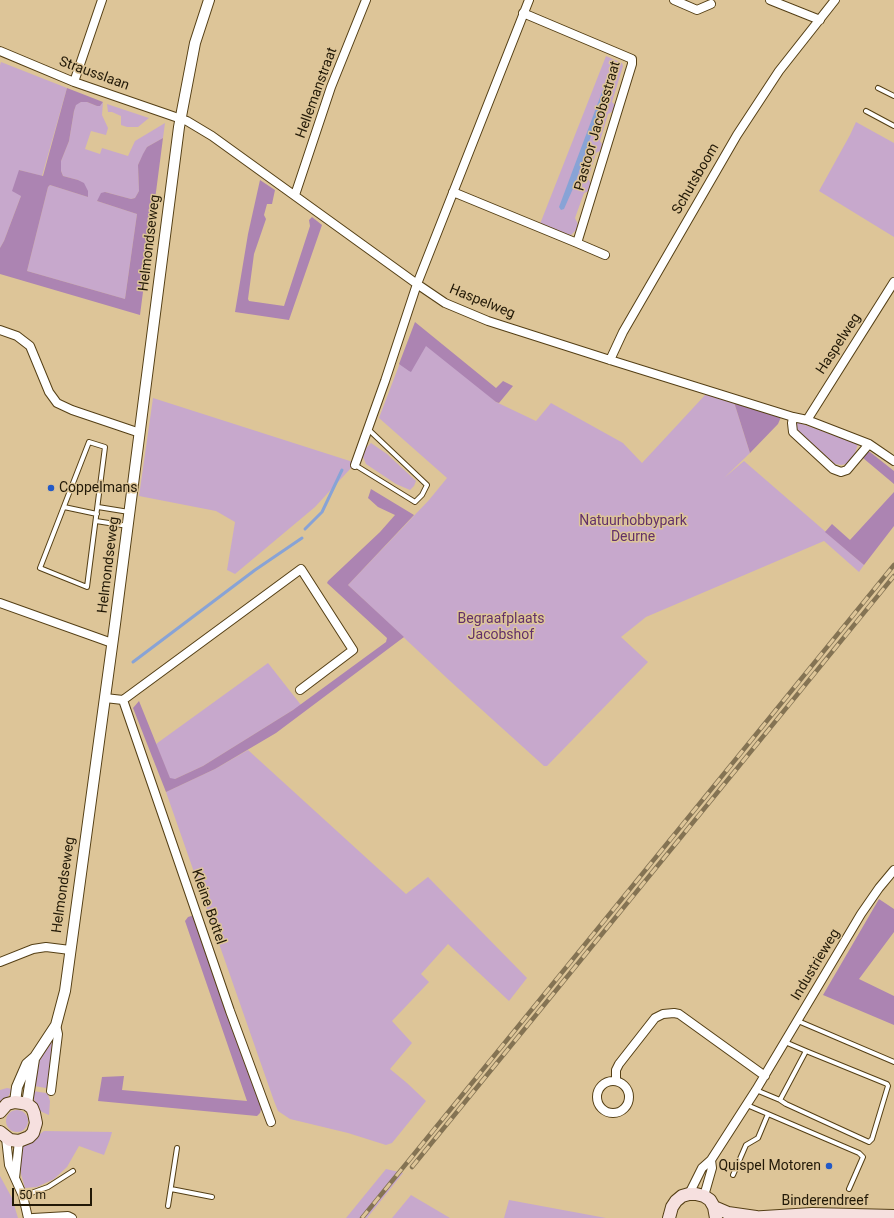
<!DOCTYPE html>
<style>
body{margin:0}
#map{position:relative;width:894px;height:1218px;overflow:hidden;background:#ddc598;font-family:Roboto,sans-serif}
canvas{display:block}
.scale{position:absolute;left:12px;top:1188px;width:80px;height:18px;box-sizing:border-box;border:2px solid #221907;border-top:0;padding-left:5px;font-size:12px;line-height:14px;white-space:nowrap;color:#221907;-webkit-text-stroke:3px #ddc598;paint-order:stroke}
</style>
<div id="map">
<canvas width="894" height="1218"></canvas>
<div class="scale">50 m</div>
</div>
<script>
const ctx = document.querySelector('canvas').getContext('2d');
ctx.lineJoin = 'round';
function paint(path, color) {
  ctx.fillStyle = color;
  ctx.fill(path, 'evenodd');
}
function poly(rows) {
  const path = new Path2D();
  for (const r of rows) {
    if (r.length === 3) {
      path.moveTo(r[0] + r[2], r[1]);
      path.arc(r[0], r[1], r[2], 0, 2 * Math.PI);
      continue;
    }
    path.moveTo(r[0], r[1]);
    for (let i = 2; i < r.length; i += 2) path.lineTo(r[i], r[i + 1]);
  }
  return path;
}
function strokePath(path, color, width, dash) {
  ctx.strokeStyle = color;
  ctx.lineWidth = width;
  ctx.lineCap = dash ? 'butt' : 'round';
  ctx.setLineDash(dash || []);
  ctx.stroke(path);
}
function label(font, color, halo, rows, align = 'center') {
  ctx.font = font + ' Roboto,sans-serif';
  ctx.lineWidth = 3;
  ctx.setLineDash([]);
  ctx.textBaseline = 'middle';
  ctx.strokeStyle = halo;
  ctx.fillStyle = color;
  for (const [text, x, y, turn = 0] of rows) {
    ctx.save();
    ctx.translate(x, y);
    ctx.rotate((+turn || 0) * Math.PI / 180);
    ctx.textAlign = isNaN(turn) ? turn : align;
    if (halo) ctx.strokeText(text, 0, 0);
    ctx.fillText(text, 0, 0);
    ctx.restore();
  }
}
paint(poly([
 [606,56,622,63,623,66,612,102,615,105,612,112,608,114,600,141,602,144,600,151,596,153,588,179,591,183,589,191,584,193,575,218,578,224,576,230,571,235,567,234,540,224],
 [1,62,67,88,42,176,19,170,21,196,4,241,0,248,0,65],
 [81,102,87,102,97,106,100,106,103,102,102,115,108,128,106,135,91,131,85,149,100,154,102,148,128,156,135,141,165,123,163,138,147,147,138,165,139,191,135,198,131,199,105,192,97,201,137,214,125,299,27,271,48,187,50,185,88,197,78,180,63,176,61,171,61,161,69,141,74,111,76,104],
 [107,104,149,118,138,127,127,127,121,125,121,116,112,112,108,112],
 [856,122,894,143,894,237,819,191,850,135],
 [414,326,496,402,536,421,551,403,623,443,642,463,706,394,734,402,750,453,724,478,744,461,864,565,859,572,824,541,646,617,621,637,648,662,547,766,544,766,450,681,348,585,429,500,447,478,379,418],
 [153,398,353,462,351,468,315,507,235,574,227,570,235,522,216,511,139,496],
 [797,422,858,444,854,456,846,464,841,465,835,464,798,431,796,426],
 [371,443,387,454,416,481,414,486,410,490,396,484,366,464,363,457,366,448],
 [268,663,301,705,203,766,175,779,170,779,156,744],
 [248,750,406,894,428,877,527,978,509,1001,448,944,421,974,429,982,392,1021,412,1043,390,1069,407,1083,426,1101,392,1143,386,1145,348,1133,290,1119,278,1111,274,1101,166,792,215,769],
 [52,1039,55,1040,49,1086,46,1088,34,1086,35,1070,39,1060],
 [7,1088,12,1089,8,1097,0,1104,0,1090],
 [33,1091,46,1093,48,1095,50,1101,49,1115,42,1112,37,1108,34,1099],
 [17,1121,11],
 [44,1131,112,1132,110,1139,104,1155,79,1146,67,1167,54,1179,37,1187,25,1188,21,1174,21,1148],
 [386,1169,403,1173,367,1218,346,1218],
 [0,1176,12,1198,18,1218,0,1218],
 [411,1195,450,1218,392,1218],
 [509,1200,606,1218,504,1218]
]), '#c7a8cc');
paint(poly([
 [67,88,103,102,100,106,97,106,87,102,81,102,76,105,74,111,69,141,61,161,61,171,63,176,78,180,84,183,88,191,88,197,50,185,48,187,27,271,125,299,137,214,97,201,101,193,105,192,131,199,135,198,139,191,138,165,143,154,147,147,163,138,140,315,0,274,0,248,4,241,21,196,12,191,19,170,43,176],
 [260,180,275,190,272,204,267,204,264,215,266,219,254,254,248,299,249,301,284,306,310,226,309,220,312,217,322,225,289,320,235,312,248,234],
 [415,322,496,388,503,381,513,386,499,403,496,402,426,346,411,372,409,371,399,364],
 [734,402,781,417,778,424,750,453],
 [867,452,870,452,894,471,894,484,863,458],
 [371,489,414,515,348,585,404,637,276,733,215,769,166,792,133,708,139,701,170,778,175,779,203,766,293,710,386,642,387,638,327,583,328,581,380,532,395,515,378,507,368,498],
 [894,492,894,526,864,565,825,532,832,524,850,540],
 [879,899,894,909,894,932,859,979,894,996,894,1025,823,995],
 [198,914,262,1106,260,1113,257,1116,98,1101,102,1077,124,1076,122,1090,247,1101,185,921,188,917]
]), '#ac84b2');
paint(poly([
 [607,83,608,84,575,184,564,209,561,210,559,207,605,84]
]), '#88a3d6');
strokePath(poly([
 [305,529,322,512,342,470],
 [133,662,255,570,302,538]
]), '#88a3d6', 3);
const service = poly([
 [878,88,894,96],
 [866,111,894,126],
 [89,442,105,447,87,587,40,568,89,442],
 [355,465,415,502,422,495,427,485,368,429],
 [64,507,97,514],
 [98,507,129,512],
 [96,521,128,526],
 [798,1021,894,1062],
 [756,1090,780,1100,806,1051,785,1042],
 [780,1100,786,1104,869,1142,872,1139,888,1086,887,1084,806,1051],
 [747,1105,859,1153,863,1157,849,1189],
 [733,1175,746,1145,758,1138,768,1114],
 [171,1189,212,1197],
 [23,1196,48,1187,73,1171],
 [168,1206,177,1148]
]);
const minor = poly([
 [674,0,697,10,711,4],
 [770,0,820,20],
 [0,51,74,82,187,121,212,136,417,284,445,303,488,321,610,360,793,417,807,420,869,444,894,461],
 [74,82,102,0],
 [453,192,577,243,632,64,632,59,523,13],
 [295,195,331,87,366,0],
 [577,243,605,255],
 [0,330,17,336,30,346,49,392,57,403,72,410,140,433],
 [610,360,623,332,737,135,779,71,835,0],
 [793,417,792,423,793,432,833,469,841,472,847,470,869,444],
 [807,420,894,282],
 [355,465,385,381,417,284,529,0],
 [0,603,112,643],
 [105,698,123,700,230,1011,271,1122],
 [123,700,301,569,353,650,300,690],
 [0,962,33,949,46,947,70,950],
 [616,1080,616,1070,619,1064,655,1018,663,1014,674,1013,679,1014,765,1076],
 [613,1097,16],
 [51,1091,58,1034,56,1025],
 [6,1138,9,1165,23,1196,28,1218],
 [15,1178,19,1141],
 [689,1194,702,1168,711,1160,756,1090,861,914,879,888,894,870],
 [704,1196,712,1168,711,1160],
 [33,1218,68,1216,72,1218]
]);
const tertiary = poly([
 [15,1102,17,1087,27,1064,35,1057,56,1025,65,991,115,624,179,127,195,43,209,0],
 [27,1104,34,1059]
]);
const secondary = poly([
 [0,1112,7,1104,15,1102,22,1103,27,1104,32,1108,34,1113,36,1123,33,1133,29,1137,19,1141,10,1140,0,1132],
 [714,1207,728,1213,756,1217],
 [669,1218,672,1207,676,1201,682,1196,689,1194,696,1194,704,1196,710,1200,714,1207,716,1218],
 [748,1218,812,1214,894,1216]
]);
strokePath(service, '#543f15', 6);
strokePath(minor, '#543f15', 10);
strokePath(tertiary, '#543f15', 12);
strokePath(secondary, '#543f15', 14);
strokePath(service, '#fff', 4);
strokePath(minor, '#fff', 8);
strokePath(tertiary, '#fff', 10);
strokePath(secondary, '#f6e0df', 12);
const rail = poly([
 [412,1167,894,576],
 [362,1218,894,565]
]);
strokePath(rail, '#847353', 4.5);
strokePath(rail, '#ddc598', 3, [9]);
for (const [x, y, r, color] of [
 [51,488,4,"#235ac7"],
 [829,1166,4,"#235ac7"]
]) {
  const dot = new Path2D();
  dot.arc(x, y, r, 0, 2 * Math.PI);
  ctx.fillStyle = color;
  ctx.fill(dot);
  strokePath(dot, '#ddc598', 1.5);
}
label('14px', '#221907', '#ddc598', [
 ["Strausslaan",94,74,20],
 ["Hellemanstraat",317,93,-70],
 ["Pastoor Jacobsstraat",598,126,-74],
 ["Schutsboom",696,179,-60],
 ["Helmondseweg",150,243,-83],
 ["Haspelweg",482,302,22],
 ["Haspelweg",839,344,-57],
 ["Helmondseweg",109,565,-83],
 ["Helmondseweg",64,885,-82],
 ["Kleine Bottel",208,907,71],
 ["Industrieweg",816,965,-59],
 ["Binderendreef",825,1201]
]);
label('14px', '#221907', '#ddc598', [
 ["Coppelmans",59,488],
 ["Quispel Motoren",821,1166,"right"]
], 'left');
label('14px', '#62306a', '#ddc598', [
 ["Natuurhobbypark",633,521],
 ["Deurne",633,537],
 ["Begraafplaats",501,619],
 ["Jacobshof",501,635]
]);
</script>
